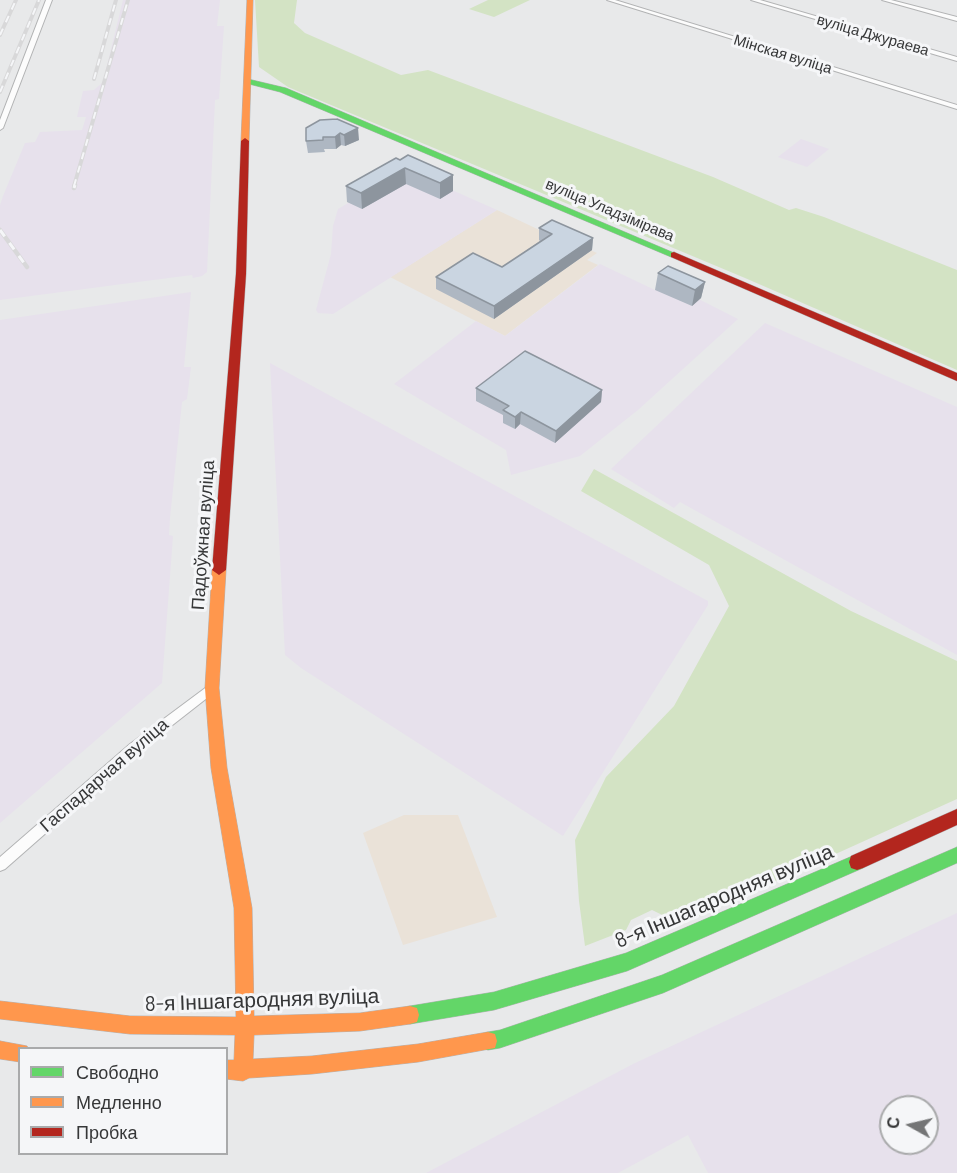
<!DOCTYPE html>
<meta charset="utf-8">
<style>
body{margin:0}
#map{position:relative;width:957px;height:1173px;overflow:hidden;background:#e8e9ea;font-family:Barlow,sans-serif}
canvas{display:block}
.legend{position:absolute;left:18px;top:1047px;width:210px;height:108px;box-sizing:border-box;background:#f5f6f8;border:2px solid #a9aaab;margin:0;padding:8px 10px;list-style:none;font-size:18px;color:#363738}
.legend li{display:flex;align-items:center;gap:12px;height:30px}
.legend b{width:30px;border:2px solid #a9aaab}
.north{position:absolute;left:879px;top:1095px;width:60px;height:60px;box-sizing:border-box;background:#f5f6f8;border:2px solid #a9aaab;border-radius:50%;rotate:278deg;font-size:16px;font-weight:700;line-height:24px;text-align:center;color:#363738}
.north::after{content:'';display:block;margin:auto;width:21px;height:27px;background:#747576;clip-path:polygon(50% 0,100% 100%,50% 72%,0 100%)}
</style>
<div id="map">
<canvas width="957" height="1173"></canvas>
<ul class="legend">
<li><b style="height:8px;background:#63d668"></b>Свободно</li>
<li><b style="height:8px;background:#ff974d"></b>Медленно</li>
<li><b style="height:8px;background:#b3261e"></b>Пробка</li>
</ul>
<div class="north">С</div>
</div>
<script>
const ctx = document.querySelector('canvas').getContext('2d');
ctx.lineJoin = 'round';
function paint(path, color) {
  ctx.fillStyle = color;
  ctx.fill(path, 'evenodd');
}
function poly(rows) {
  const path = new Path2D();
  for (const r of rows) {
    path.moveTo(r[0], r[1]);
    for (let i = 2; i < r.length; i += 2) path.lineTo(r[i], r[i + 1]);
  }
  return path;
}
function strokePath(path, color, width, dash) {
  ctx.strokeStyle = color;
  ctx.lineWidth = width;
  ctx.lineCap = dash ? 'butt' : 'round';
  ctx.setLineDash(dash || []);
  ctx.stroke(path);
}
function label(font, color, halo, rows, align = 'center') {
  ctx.font = font + ' Barlow,sans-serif';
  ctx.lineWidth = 6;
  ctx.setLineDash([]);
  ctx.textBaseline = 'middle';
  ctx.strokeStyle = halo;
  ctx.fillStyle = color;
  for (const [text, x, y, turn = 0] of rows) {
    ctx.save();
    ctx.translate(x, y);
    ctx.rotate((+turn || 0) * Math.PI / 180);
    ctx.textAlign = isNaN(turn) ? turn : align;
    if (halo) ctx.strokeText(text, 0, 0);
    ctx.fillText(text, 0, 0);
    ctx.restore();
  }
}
paint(poly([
 [497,210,548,234,551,232,597,253,587,260,598,265,505,336,390,277],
 [404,815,458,815,497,917,403,945,363,833]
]), '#eae2d8');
paint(poly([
 [123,0,220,0,217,26,224,26,219,99,215,100,207,272,202,276,193,278,192,275,0,300,0,205,3,196,25,143,35,142,40,132,82,130,86,117,77,117,83,91,94,90,103,82],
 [801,139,829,149,807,167,778,157],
 [409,171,497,210,333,314,318,313,316,310,331,254,333,226,338,209,397,174],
 [600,264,655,290,665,282,738,319,638,410,580,456,511,475,506,450,394,384,476,321,505,336],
 [191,292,184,367,191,367,187,399,182,402,170,518,169,535,173,536,162,683,0,823,0,320],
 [765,323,957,407,957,655,680,502,674,508,611,469],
 [270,363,708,601,708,605,563,836,301,668,285,655],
 [957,913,957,1173,708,1173,688,1135,618,1173,426,1173,633,1064],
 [891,1107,927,1107,927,1143,891,1143]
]), '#e7e1ec');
paint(poly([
 [255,0,297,0,294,23,305,33,401,75,428,70,713,177,789,210,796,208,824,217,957,270,957,370,745,278,288,87,259,67],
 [488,0,530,0,494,17,469,9],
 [594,469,851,611,957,661,957,799,681,924,652,910,631,920,626,930,585,946,579,901,575,840,606,777,674,706,729,606,709,565,581,491]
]), '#d3e3c4');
const street = poly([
 [46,0,52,0,3,128,0,130,0,120,46,0],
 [607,0,615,0,957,105,957,109,607,0],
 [751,0,760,0,957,57,957,61,751,0],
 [882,0,891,0,957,17,957,21,882,0],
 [212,683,216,685,218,688,216,691,138,752,5,869,0,871,0,857,130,744,212,683]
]);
const fast = poly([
 [248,79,286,88,679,255,671,257,280,92,245,83,244,81,248,79],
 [957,847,957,863,663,993,500,1048,488,1050,481,1048,479,1041,481,1034,488,1032,500,1030,662,975,957,847],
 [857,854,863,856,865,862,863,868,627,971,494,1010,410,1024,403,1022,401,1015,403,1008,410,1006,494,992,626,953,857,854]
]);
const slow = poly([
 [247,0,253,0,249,141,245,144,241,141,247,0],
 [219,565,226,570,219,688,227,768,252,908,254,1016,360,1013,410,1006,417,1008,419,1015,417,1022,410,1024,360,1031,254,1035,253,1059,312,1056,418,1044,488,1032,495,1034,497,1041,495,1048,418,1062,312,1074,249,1078,243,1081,226,1079,226,1060,234,1060,235,1035,130,1034,0,1019,0,1001,130,1016,236,1017,234,908,211,768,205,688,212,570,219,565],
 [0,1041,27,1046,28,1048,20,1048,20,1062,0,1059,0,1041]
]);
const jam = poly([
 [245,138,249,141,246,274,226,570,219,575,212,570,236,274,241,141,245,138],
 [674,252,957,373,957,381,671,257,671,253,674,252],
 [957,809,957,825,863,868,857,870,851,868,849,862,851,856,957,809]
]);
strokePath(street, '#b2b3b4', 2);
strokePath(fast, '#b2b3b4', 1);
strokePath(slow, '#b2b3b4', 1);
strokePath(jam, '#b2b3b4', 1);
paint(street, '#fcfcfc');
paint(fast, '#63d668');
paint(slow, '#ff974d');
paint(jam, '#b3261e');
const railFar1 = poly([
 [0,35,16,0],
 [94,79,116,0],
 [0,92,39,0],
 [74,186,128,0]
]);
const rail = poly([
 [74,188,75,185],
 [0,230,27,267]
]);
strokePath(railFar1, '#d8d8d9', 4);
strokePath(rail, '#d8d8d9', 4.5);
strokePath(railFar1, '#f5f6f8', 2, [7]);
strokePath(rail, '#f5f6f8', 3, [8]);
paint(poly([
 [320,120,359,140,345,146,341,145,336,149,324,149,325,152,308,153,306,141],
 [396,158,453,191,440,199,406,184,362,209,347,202,346,186],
 [539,228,593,238,592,250,494,319,436,289,436,277,502,267,540,241,539,240],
 [658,273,705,282,701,298,692,306,655,290],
 [476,388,602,390,601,402,555,443,520,424,515,429,503,423,503,415,476,401]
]), '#aeb7c2');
paint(poly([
 [358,128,359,140,345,146,344,135],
 [340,133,341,145,336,149,335,137],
 [405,168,406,184,362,209,361,193],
 [453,175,453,191,440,199,440,183],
 [593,238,592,250,494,319,494,306],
 [705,282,701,298,692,306,695,290],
 [602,390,601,402,555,443,556,431],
 [521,412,520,424,515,429,515,417]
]), '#8d959e');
const building = poly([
 [337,119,358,128,344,135,340,133,335,137,323,137,323,140,306,141,306,128,320,120,337,119],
 [408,155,453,175,440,183,405,168,361,193,346,186,396,158,400,160,408,155],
 [552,220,593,238,494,306,436,277,473,253,502,267,552,234,539,228,552,220],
 [668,266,705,282,695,290,658,273,668,266],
 [525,351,602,390,556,431,521,412,515,417,503,410,509,406,476,388,525,351]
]);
paint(building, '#cad5e1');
strokePath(building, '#8d959e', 1.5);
label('15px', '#363738', '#f5f6f8', [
 ["вуліца Джураева",873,35,16],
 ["Мінская вуліца",783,54,17],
 ["вуліца Уладзімірава",610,210,23]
]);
label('18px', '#363738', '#f5f6f8', [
 ["Падоўжная вуліца",203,535,-86],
 ["Гаспадарчая вуліца",104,775,-41]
]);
label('21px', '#363738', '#f5f6f8', [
 ["8-я Іншагародняя вуліца",724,896,-23],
 ["8-я Іншагародняя вуліца",262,1000,-2]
]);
</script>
